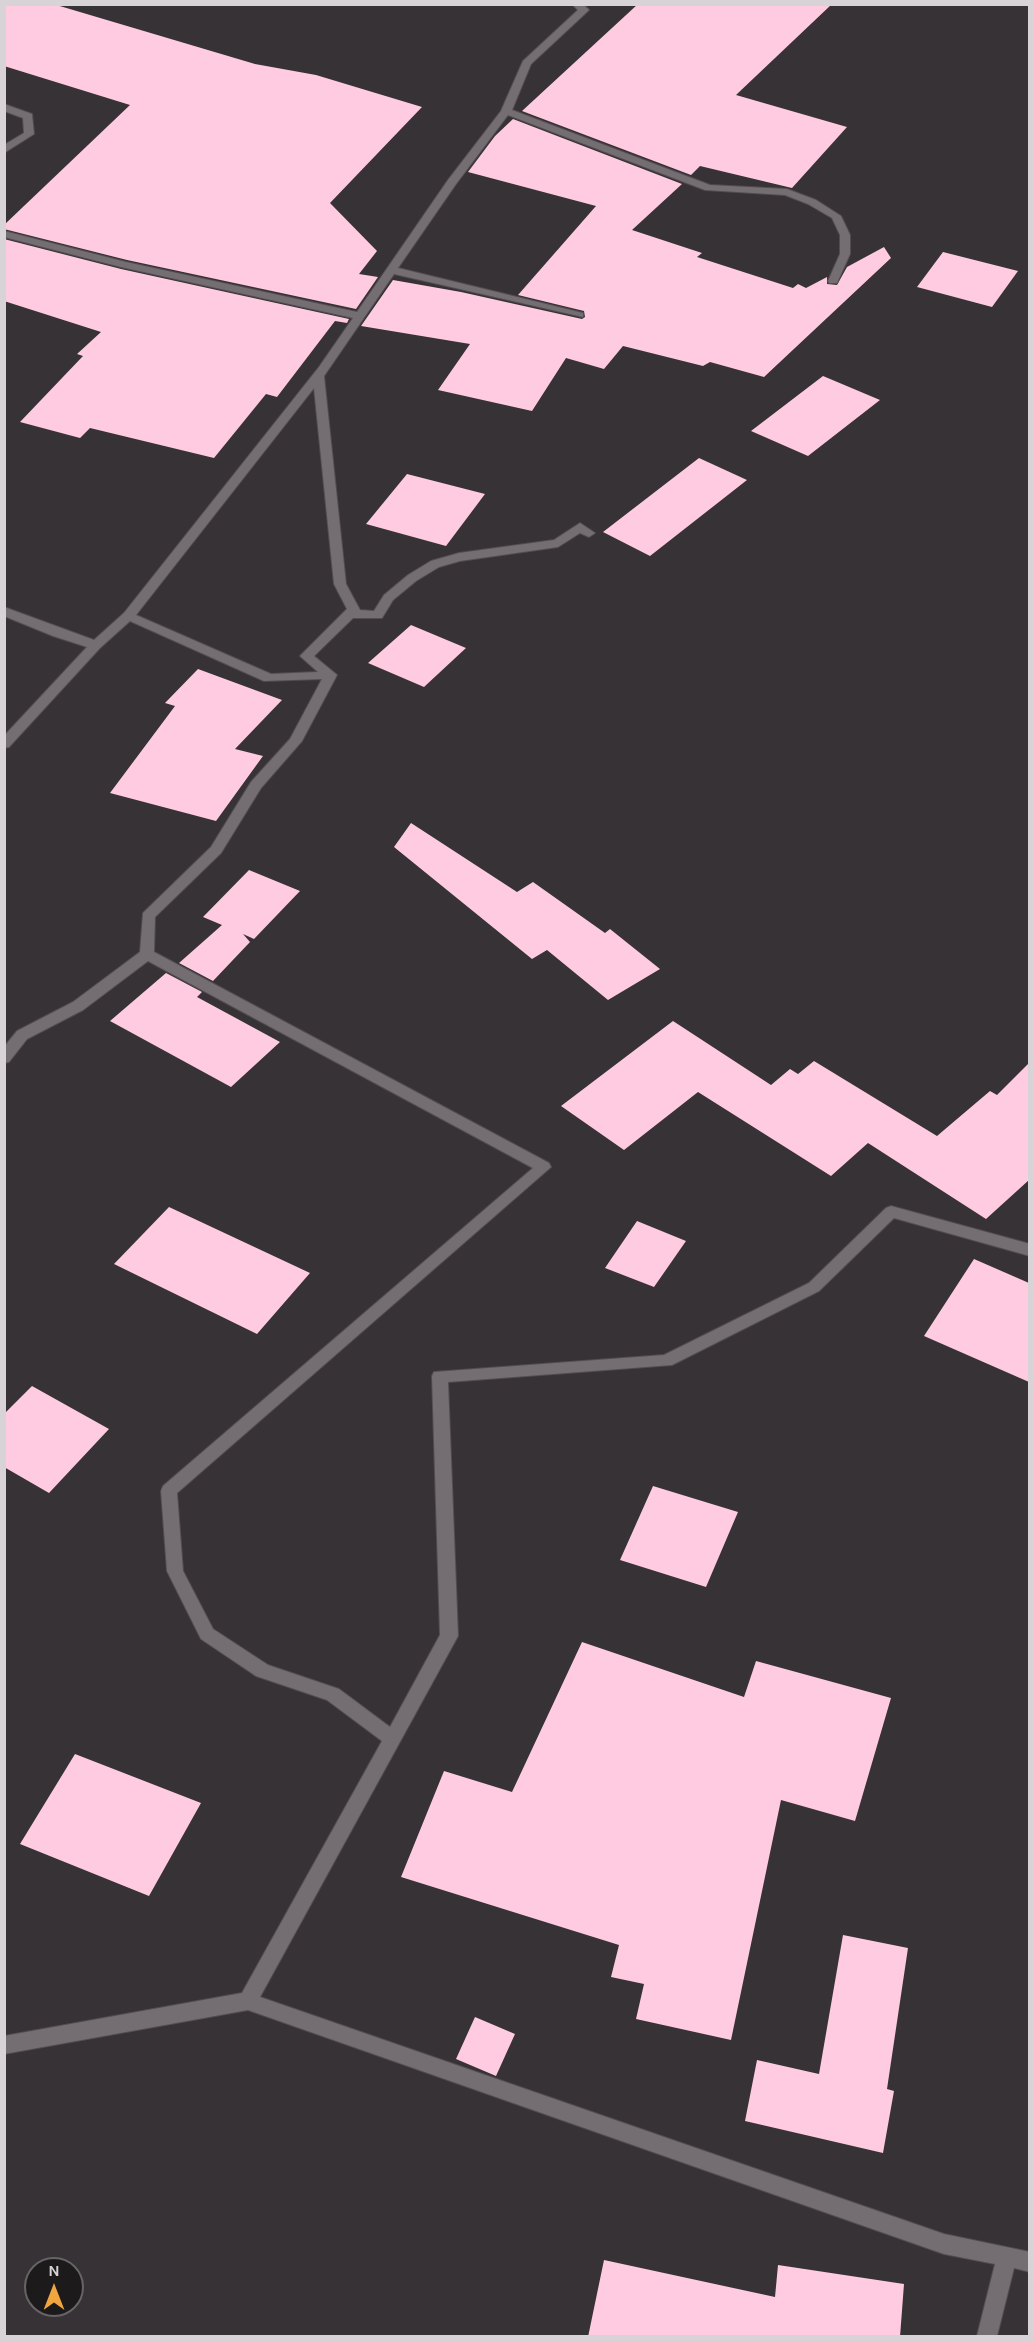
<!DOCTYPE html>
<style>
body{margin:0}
#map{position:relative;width:1034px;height:2341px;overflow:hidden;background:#373236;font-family:Karla,sans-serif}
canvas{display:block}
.frame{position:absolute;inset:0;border:6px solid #d7d3d6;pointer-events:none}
.north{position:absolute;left:24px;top:2257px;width:60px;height:60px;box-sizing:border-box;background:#1d1a1c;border:2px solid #676466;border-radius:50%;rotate:0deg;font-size:16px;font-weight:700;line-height:24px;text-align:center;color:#d7d3d6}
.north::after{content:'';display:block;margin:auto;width:21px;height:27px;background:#f0a63f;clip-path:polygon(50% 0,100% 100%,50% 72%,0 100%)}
</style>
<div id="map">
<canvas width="1034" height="2341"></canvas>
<div class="frame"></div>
<div class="north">N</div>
</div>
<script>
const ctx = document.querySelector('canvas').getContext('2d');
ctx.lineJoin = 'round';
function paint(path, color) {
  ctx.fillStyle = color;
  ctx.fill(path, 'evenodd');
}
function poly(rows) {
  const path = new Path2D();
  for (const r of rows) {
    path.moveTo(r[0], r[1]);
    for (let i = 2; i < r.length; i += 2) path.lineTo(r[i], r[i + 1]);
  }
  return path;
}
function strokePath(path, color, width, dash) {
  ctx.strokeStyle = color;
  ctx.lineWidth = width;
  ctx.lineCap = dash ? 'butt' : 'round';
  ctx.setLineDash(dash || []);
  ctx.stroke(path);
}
paint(poly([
 [4,4,53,4,255,64,316,75,422,107,330,203,377,251,359,274,378,277,356,309,127,260,4,229,4,225,130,105,4,66],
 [638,4,832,4,736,95,847,127,792,188,700,166,691,175,522,111],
 [513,119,682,184,632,230,702,253,697,257,793,288,798,284,806,288,827,277,827,284,837,285,847,267,884,247,891,258,764,377,710,362,703,366,623,346,604,369,566,358,532,411,438,390,470,344,361,326,393,280,461,292,582,319,585,317,584,311,518,295,596,206,468,172,495,136],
 [4,239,121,269,349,319,347,323,335,321,277,397,266,394,214,458,90,428,80,438,20,422,83,356,77,354,101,332,4,301],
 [943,252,1018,271,992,307,917,287],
 [823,376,880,400,808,456,751,431],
 [699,458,747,480,650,556,603,532],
 [407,474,485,494,446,546,366,524],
 [411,625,466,648,424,687,368,663],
 [198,669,282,700,235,749,263,756,216,821,110,793,175,706,165,703],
 [411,823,517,892,533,882,605,933,610,929,660,969,608,1000,547,950,532,959,394,847],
 [249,870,300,891,254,939,243,934,250,942,213,981,179,963,222,925,203,917],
 [166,973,202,992,197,997,280,1042,231,1087,110,1021],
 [673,1021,771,1085,790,1069,798,1074,814,1061,937,1136,990,1091,997,1095,1029,1063,1029,1180,986,1219,868,1143,831,1176,698,1092,624,1150,561,1106],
 [169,1207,310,1273,257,1334,114,1264],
 [637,1221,686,1241,654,1287,605,1268],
 [974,1259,1029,1283,1029,1382,924,1336],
 [32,1386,109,1429,49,1493,4,1467,4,1414],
 [653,1486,738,1512,706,1587,620,1560],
 [582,1642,744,1697,756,1661,891,1698,855,1821,781,1800,731,2040,636,2019,644,1984,611,1977,619,1945,401,1877,444,1771,512,1792],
 [75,1754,201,1803,149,1896,20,1844],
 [843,1935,908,1948,887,2089,894,2091,883,2153,745,2121,757,2060,819,2074],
 [475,2017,515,2034,496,2076,456,2059],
 [604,2260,775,2297,778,2265,904,2284,900,2337,588,2337]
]), '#fecbe0');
const minor = poly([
 [572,4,583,4,589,10,531,64,512,110,710,185,787,189,816,200,841,216,850,235,850,254,837,283,829,283,828,281,840,254,840,235,832,218,808,204,785,195,705,190,508,115,456,184,398,268,583,313,583,317,394,274,324,376,346,584,360,610,374,611,384,595,408,575,431,561,459,553,554,540,580,523,595,533,589,537,580,533,558,547,460,561,439,567,416,581,393,600,382,618,353,618,314,656,337,675,302,741,261,788,221,853,155,917,154,952,549,1163,551,1167,177,1493,183,1571,213,1629,268,1665,339,1689,390,1727,440,1635,432,1376,434,1372,664,1355,809,1283,886,1208,891,1206,1030,1244,1030,1256,894,1218,819,1291,672,1365,448,1382,458,1636,260,1997,944,2234,1030,2252,1030,2272,1014,2268,997,2336,977,2336,995,2264,944,2254,248,2010,4,2054,4,2036,242,1993,382,1741,327,1700,256,1676,201,1639,167,1571,161,1491,163,1486,533,1168,148,961,83,1010,27,1039,9,1062,4,1063,4,1047,17,1031,73,1002,140,952,143,913,211,847,251,782,290,739,322,679,264,681,130,621,100,648,9,747,4,748,4,736,87,647,53,636,4,616,4,607,94,640,124,613,319,367,353,318,121,267,4,237,4,231,126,262,357,312,448,180,501,111,523,61,578,10,572,4],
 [314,388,334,584,347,609,300,656,318,672,271,674,136,615,314,388],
 [4,104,32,114,34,134,4,153,4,145,24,133,23,118,4,111,4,104]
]);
strokePath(minor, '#534d52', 2);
paint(minor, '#746e73');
</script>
